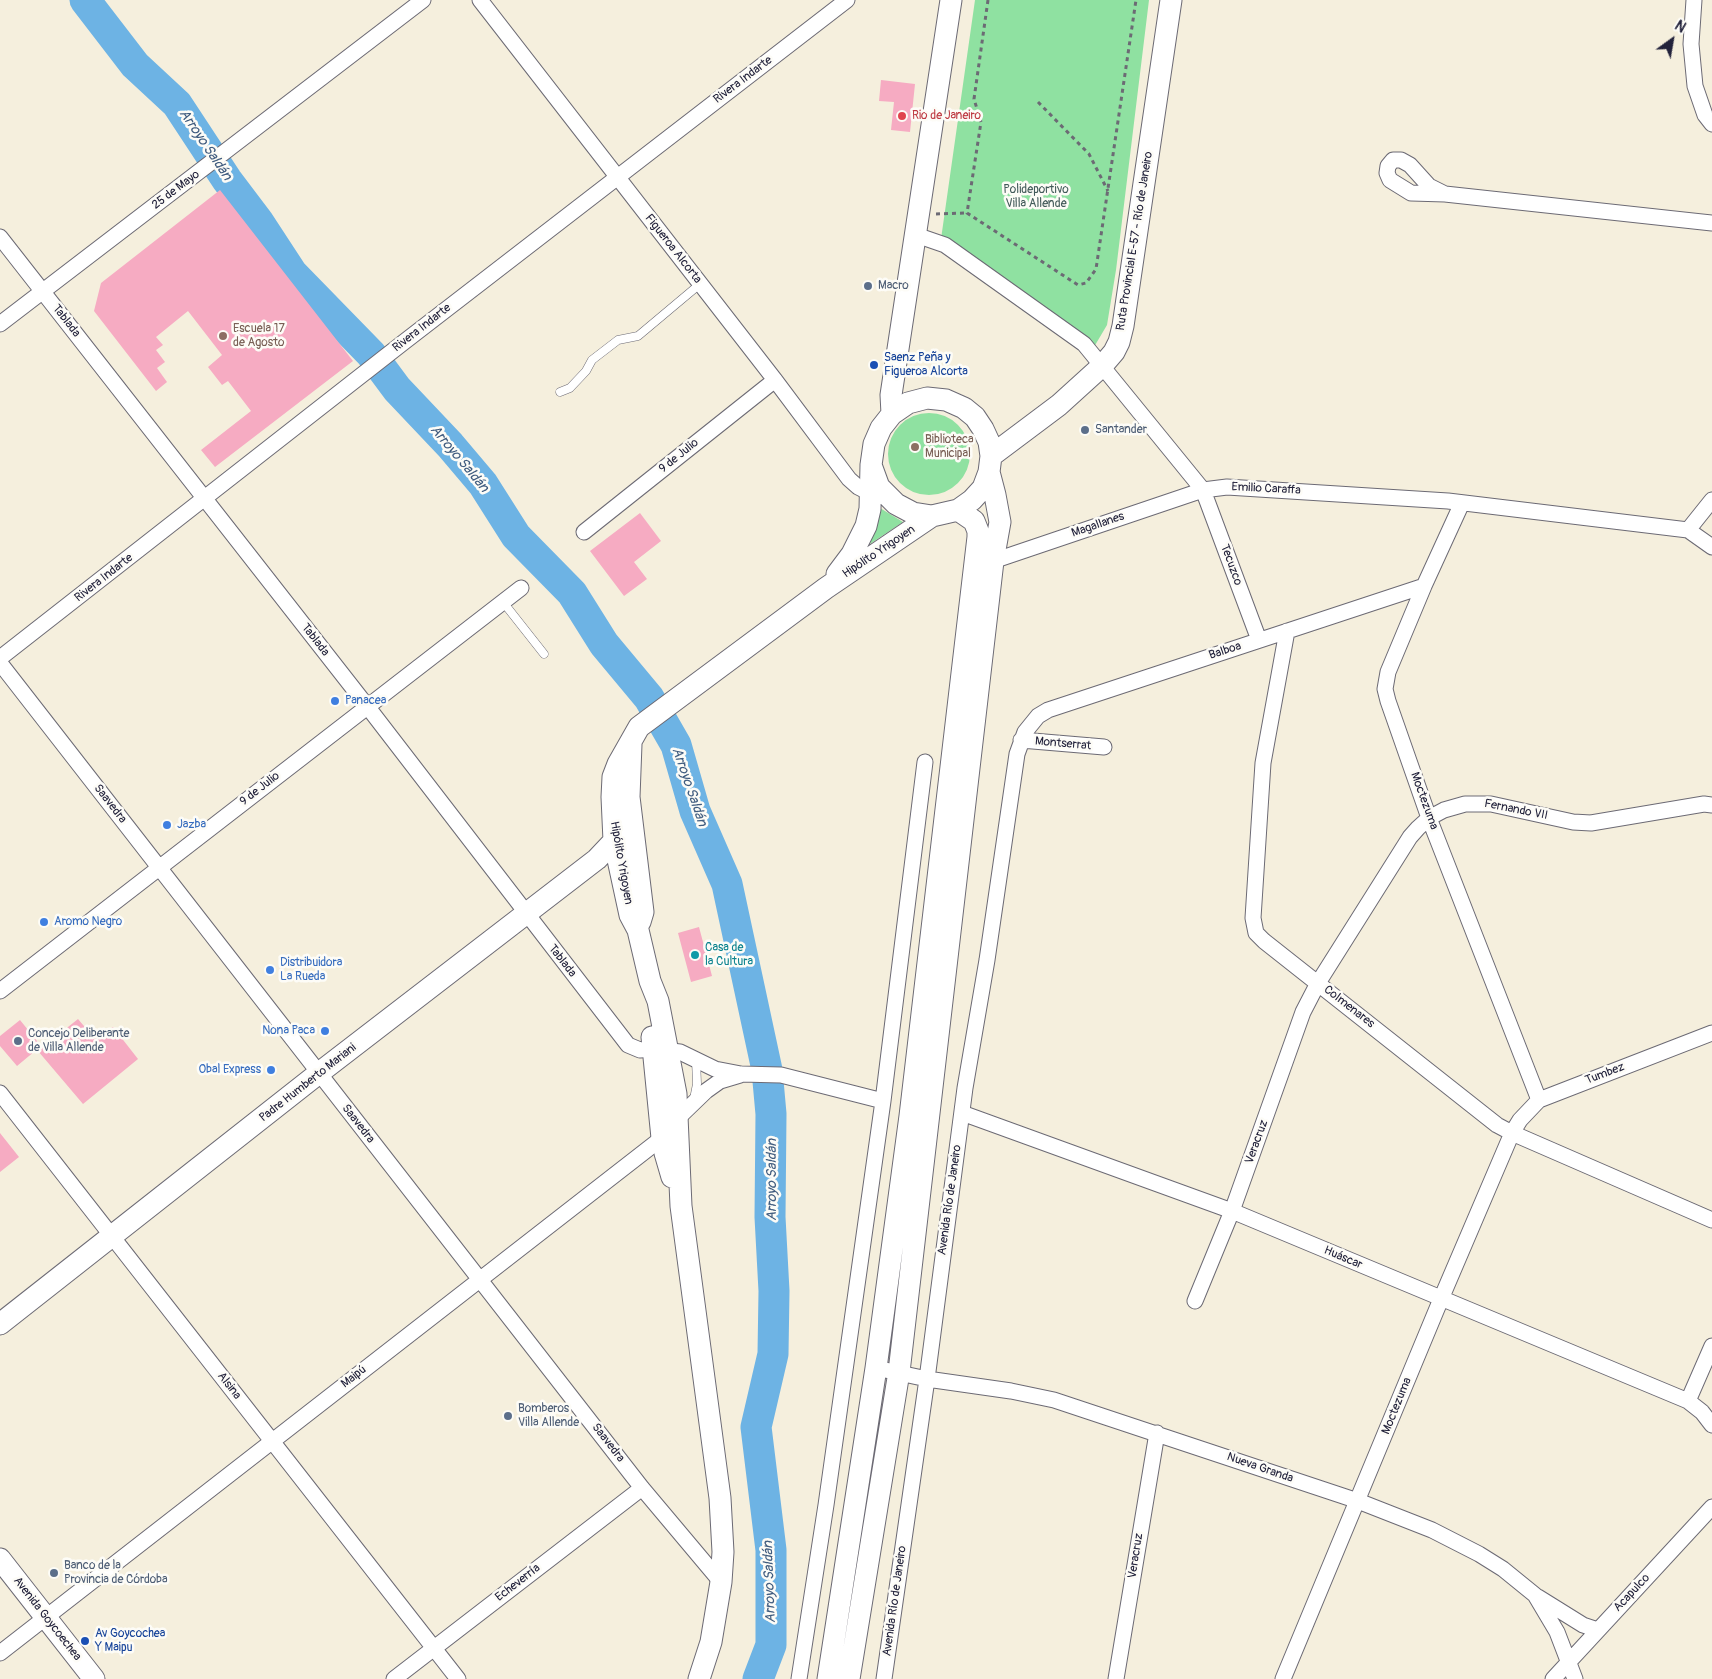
<!DOCTYPE html>
<meta charset="utf-8">
<style>
body{margin:0}
#map{position:relative;width:1712px;height:1679px;overflow:hidden;background:#f5efdd;font-family:Pangolin,sans-serif}
canvas{display:block}
.north{position:absolute;left:1647px;top:15px;width:50px;height:50px;-webkit-text-stroke:4px #fdfcf7;paint-order:stroke;rotate:32deg;font-size:14px;font-weight:700;line-height:20px;text-align:center;color:#22223b}
.north::after{content:'';display:block;margin:auto;width:18px;height:22px;background:#22223b;clip-path:polygon(50% 0,100% 100%,50% 72%,0 100%)}
</style>
<div id="map">
<canvas width="1712" height="1679"></canvas>
<div class="north">N</div>
</div>
<script>
const ctx = document.querySelector('canvas').getContext('2d');
ctx.lineJoin = 'round';
function paint(path, color) {
  ctx.fillStyle = color;
  ctx.fill(path, 'evenodd');
}
function poly(rows) {
  const path = new Path2D();
  for (const r of rows) {
    if (r.length === 3) {
      path.moveTo(r[0] + r[2], r[1]);
      path.arc(r[0], r[1], r[2], 0, 2 * Math.PI);
      continue;
    }
    path.moveTo(r[0], r[1]);
    for (let i = 2; i < r.length; i += 2) path.lineTo(r[i], r[i + 1]);
  }
  return path;
}
function strokePath(path, color, width, dash) {
  ctx.strokeStyle = color;
  ctx.lineWidth = width;
  ctx.lineCap = dash ? 'butt' : 'round';
  ctx.setLineDash(dash || []);
  ctx.stroke(path);
}
function label(font, color, halo, rows, align = 'center') {
  ctx.font = font + ' Pangolin,sans-serif';
  ctx.lineWidth = 5;
  ctx.setLineDash([]);
  ctx.textBaseline = 'middle';
  ctx.strokeStyle = halo;
  ctx.fillStyle = color;
  for (const [text, x, y, turn = 0] of rows) {
    ctx.save();
    ctx.translate(x, y);
    ctx.rotate((+turn || 0) * Math.PI / 180);
    ctx.textAlign = isNaN(turn) ? turn : align;
    if (halo) ctx.strokeText(text, 0, 0);
    ctx.fillText(text, 0, 0);
    ctx.restore();
  }
}
paint(poly([
 [975,0,1149,0,1116,270,1107,325,1094,347,941,239],
 [929,454,41],
 [880,508,903,522,870,544]
]), '#8fe1a1');
strokePath(poly([
 [85,0,135,65,177,104,227,180,258,221,292,273,371,354,397,389,450,445,483,484,516,536,572,593,604,644,649,698,676,745,695,811,727,884,767,1070,771,1114,770,1217,774,1291,773,1354,756,1427,771,1550,771,1645,758,1679]
]), '#6db3e4', 31);
paint(poly([
 [881,80,915,84,910,132,891,130,894,102,879,101],
 [220,190,353,361,215,467,201,450,251,411,228,381,222,385,208,367,222,355,188,311,156,337,163,345,156,350,165,362,157,368,167,382,156,391,94,311,101,283],
 [640,513,661,541,634,562,647,579,624,596,590,551],
 [699,927,712,976,691,982,678,933],
 [78,1019,95,1039,113,1027,138,1059,83,1104,38,1051],
 [20,1020,41,1046,17,1066,0,1046,0,1036],
 [0,1133,19,1157,0,1172]
]), '#f6abc2');
const lane = poly([
 [560,392,570,388,586,371,592,360,618,340,638,336,700,284],
 [503,602,544,654],
 [694,1099,697,1084,696,1059]
]);
const street = poly([
 [480,0,775,380,849,479,858,487,878,497],
 [1694,0,1691,44,1695,86,1705,115,1712,124],
 [1445,194,1429,186,1410,165,1401,160,1393,160,1388,166,1387,173,1390,180,1411,193,1445,194,1712,223],
 [916,235,945,245,1084,344,1203,490,1259,640],
 [0,237,367,706,628,1045,640,1050,654,1049,680,1052,715,1069,741,1074,781,1075,883,1101],
 [0,324,423,0],
 [1462,503,1424,586,1388,672,1385,689,1388,701,1429,818,1539,1100],
 [1688,530,1712,500],
 [584,532,775,380],
 [993,561,1203,490,1227,487,1448,501,1688,530,1712,547],
 [1287,631,1263,763,1253,918,1256,933,1264,941,1497,1125,1512,1133,1712,1220],
 [0,658,404,342,847,0],
 [0,663,642,1488,721,1582],
 [1021,740,1104,747],
 [0,991,521,588],
 [0,1093,458,1679],
 [962,1113,1232,1211,1688,1401,1702,1412,1712,1425],
 [1195,1301,1232,1211,1303,1012,1318,983,1410,837,1418,828,1429,818,1444,810,1465,804,1491,804,1573,822,1591,823,1704,804,1712,805],
 [876,1368,927,1379,1011,1391,1054,1400,1358,1501,1432,1530,1479,1554,1503,1569,1535,1595,1557,1632,1575,1679],
 [1688,1401,1712,1346],
 [1538,1597,1583,1625,1598,1630],
 [0,1653,662,1138,678,1118,706,1091,720,1081,740,1075],
 [394,1679,642,1488],
 [799,1679,826,1505,883,1101,925,762],
 [884,1679,927,1379,965,1088,987,960,1017,754,1025,732,1038,716,1048,710,1424,586],
 [1116,1679,1157,1433],
 [1283,1679,1441,1299,1512,1133,1520,1120,1539,1100,1712,1033],
 [1553,1679,1712,1507]
]);
const secondary = poly([
 [892,414,891,395,951,0],
 [991,456,1059,405,1102,366,1114,352,1119,342,1123,326,1171,0],
 [837,574,852,554,866,526,870,509,871,465,874,444,881,428,892,414,908,403,927,398,946,400,964,408,975,417,983,429,989,442,991,456,989,472,983,488,972,500,958,510,932,516,913,513,896,504,879,487,871,465],
 [631,744,629,797,643,912,640,922],
 [652,1037,662,1138,665,1153,672,1177],
 [0,1324,319,1073,597,859,614,841],
 [0,1559,94,1679],
 [699,1679,711,1642,721,1582,723,1552,720,1498,681,1206,676,1094,658,1001,650,981,638,930,630,915,614,841,612,797,613,777,618,764,639,727,826,588,932,516],
 [828,1679,876,1368,910,1116,978,537,978,531,974,521,958,510],
 [849,1679,899,1372,993,561,1000,522,995,495,989,472]
]);
strokePath(lane, '#6c6a74', 9);
strokePath(street, '#6c6a74', 17);
strokePath(secondary, '#6c6a74', 23);
strokePath(poly([
 [988,0,974,99,981,122,967,213,1078,285,1086,283,1096,269,1136,0],
 [1038,102,1089,154,1108,191],
 [936,214,967,213]
]), '#6c6a74', 3, [4, 4]);
strokePath(lane, '#fff', 8);
strokePath(street, '#fff', 15);
strokePath(secondary, '#fff', 21);
for (const [x, y, r, color] of [
 [902,116,5,"#e0444e"],
 [868,286,5,"#5c6f8a"],
 [223,336,5,"#8d6e63"],
 [874,365,5,"#1a4fb4"],
 [1085,430,5,"#5c6f8a"],
 [915,447,5,"#8d6e63"],
 [335,701,5,"#3f7fe0"],
 [167,825,5,"#3f7fe0"],
 [44,922,5,"#3f7fe0"],
 [695,955,5,"#0f9aa8"],
 [270,970,5,"#3f7fe0"],
 [325,1031,5,"#3f7fe0"],
 [18,1041,5,"#5c6f8a"],
 [271,1070,5,"#3f7fe0"],
 [508,1416,5,"#5c6f8a"],
 [54,1573,5,"#5c6f8a"],
 [85,1641,5,"#1a4fb4"]
]) {
  const dot = new Path2D();
  dot.arc(x, y, r, 0, 2 * Math.PI);
  ctx.fillStyle = color;
  ctx.fill(dot);
  strokePath(dot, '#fdfcf7', 2);
}
label('12px', '#22223b', '#fdfcf7', [
 ["Rivera Indarte",743,80,-37],
 ["25 de Mayo",176,190,-37],
 ["Ruta Provincial E-57 - Río de Janeiro",1135,241,-81],
 ["Figueroa Alcorta",673,249,52],
 ["Tablada",66,321,52],
 ["Rivera Indarte",422,328,-38],
 ["9 de Julio",679,456,-39],
 ["Emilio Caraffa",1266,489,3],
 ["Magallanes",1098,525,-19],
 ["Hipólito Yrigoyen",879,552,-34],
 ["Tecuzco",1231,565,70],
 ["Rivera Indarte",104,578,-38],
 ["Tablada",315,640,52],
 ["Balboa",1225,651,-18],
 ["Montserrat",1063,744,5],
 ["9 de Julio",260,789,-38],
 ["Moctezuma",1424,801,70],
 ["Saavedra",110,804,52],
 ["Fernando VII",1516,810,11],
 ["Hipólito Yrigoyen",621,863,80],
 ["Tablada",562,961,52],
 ["Colmenares",1349,1007,38],
 ["Tumbez",1605,1074,-21],
 ["Padre Humberto Mariani",308,1083,-38],
 ["Saavedra",358,1124,52],
 ["Veracruz",1257,1142,-70],
 ["Avenida Río de Janeiro",950,1200,-82],
 ["Huáscar",1343,1258,23],
 ["Maipú",354,1377,-38],
 ["Alsina",229,1386,52],
 ["Moctezuma",1397,1406,-68],
 ["Saavedra",608,1443,52],
 ["Nueva Granda",1260,1468,19],
 ["Veracruz",1136,1556,-81],
 ["Echeverría",518,1583,-38],
 ["Acapulco",1632,1593,-47],
 ["Avenida Río de Janeiro",895,1601,-82],
 ["Avenida Goycoechea",47,1619,52]
]);
label('12px', '#be3a42', '#fdfcf7', [
 ["Rio de Janeiro",912,116]
], 'left');
label('12px', '#435b5a', '#fdfcf7', [
 ["Polideportivo",1036,190],
 ["Villa Allende",1036,204]
]);
label('12px', '#4e5e75', '#fdfcf7', [
 ["Macro",878,286],
 ["Santander",1095,430],
 ["Concejo Deliberante",28,1034],
 ["de Villa Allende",28,1048],
 ["Bomberos",518,1409],
 ["Villa Allende",518,1423],
 ["Banco de la",64,1566],
 ["Provincia de Córdoba",64,1580]
], 'left');
label('12px', '#785e54', '#fdfcf7', [
 ["Escuela 17",233,329],
 ["de Agosto",233,343],
 ["Biblioteca",925,440],
 ["Municipal",925,454]
], 'left');
label('12px', '#164399', '#fdfcf7', [
 ["Saenz Peña y",884,358],
 ["Figueroa Alcorta",884,372],
 ["Av Goycochea",95,1634],
 ["Y Maipu",95,1648]
], 'left');
label('12px', '#366cbe', '#fdfcf7', [
 ["Panacea",345,701],
 ["Jazba",177,825],
 ["Aromo Negro",54,922],
 ["Distribuidora",280,963],
 ["La Rueda",280,977],
 ["Nona Paca",315,1031,"right"],
 ["Obal Express",261,1070,"right"]
], 'left');
label('12px', '#0d838f', '#fdfcf7', [
 ["Casa de",705,948],
 ["la Cultura",705,962]
], 'left');
label('italic 14px', '#405c7f', '#fdfcf7', [
 ["Arroyo Saldán",205,145,56],
 ["Arroyo Saldán",459,459,50],
 ["Arroyo Saldán",689,787,71],
 ["Arroyo Saldán",772,1180,-90],
 ["Arroyo Saldán",770,1582,-92]
]);
</script>
